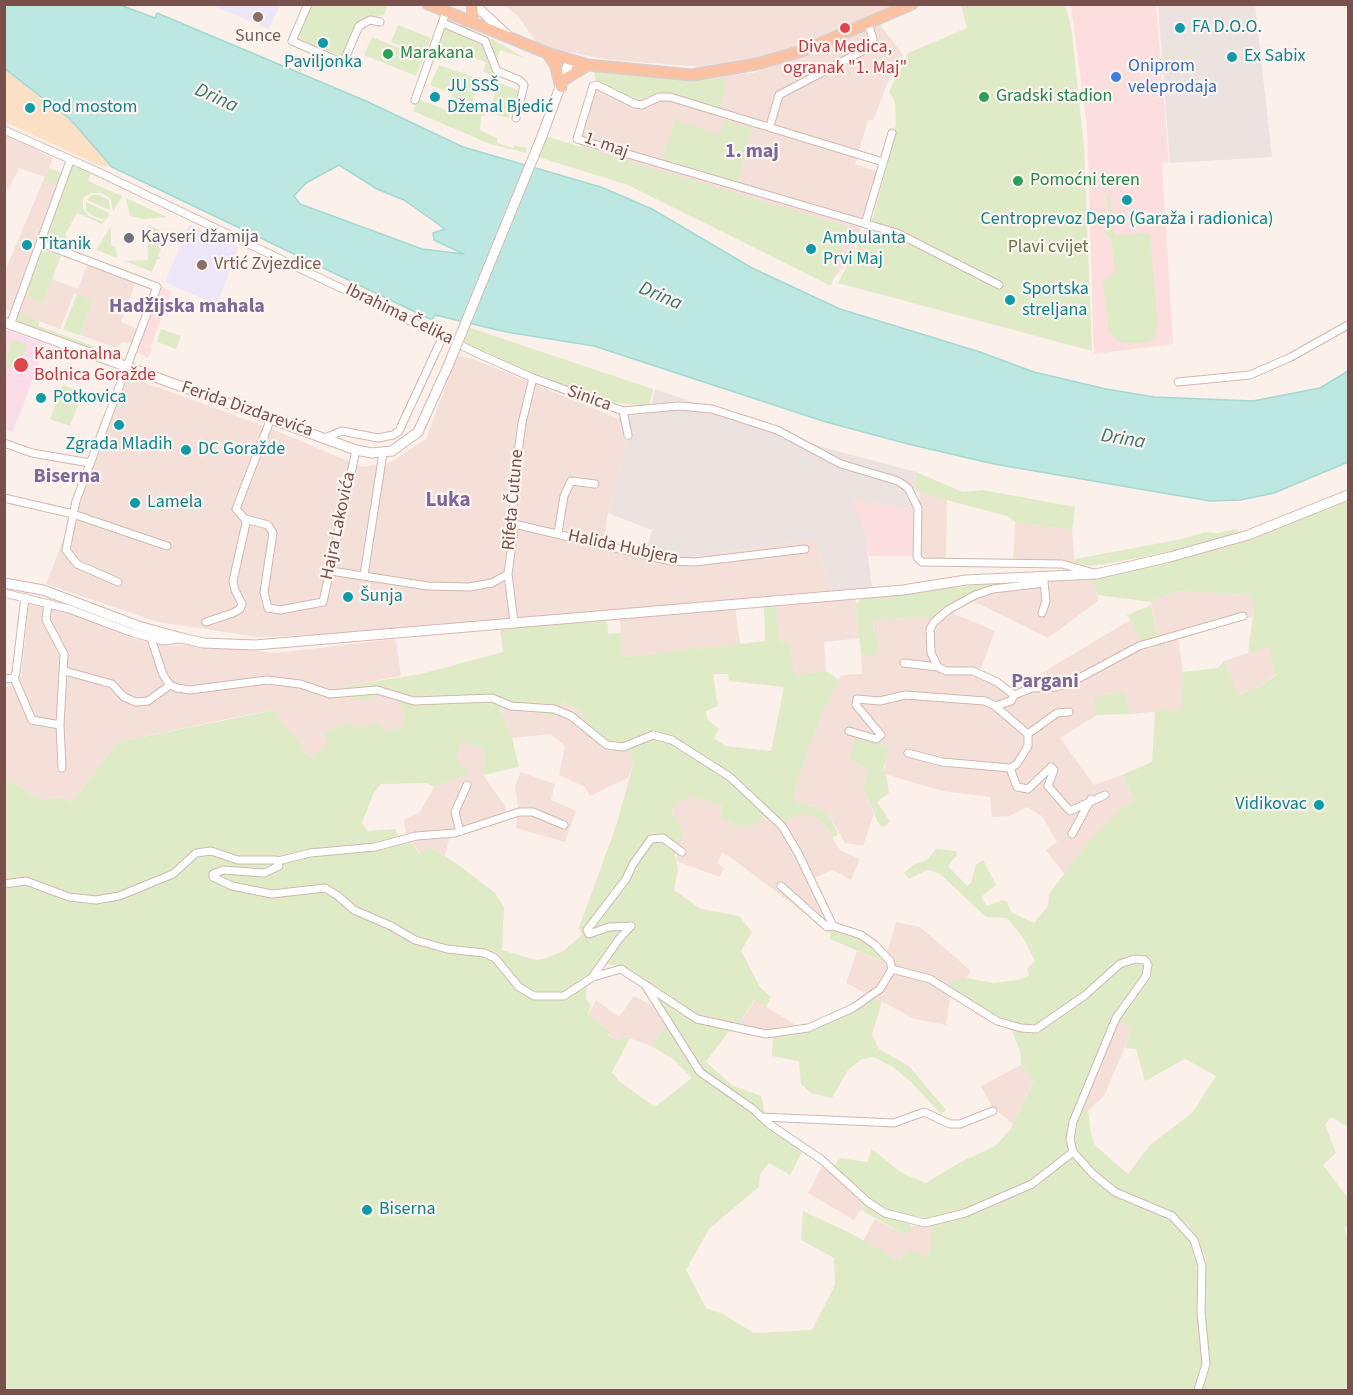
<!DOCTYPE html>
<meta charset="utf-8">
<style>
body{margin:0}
#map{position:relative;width:1353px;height:1395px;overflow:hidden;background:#fcf0ea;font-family:"Source Sans 3",sans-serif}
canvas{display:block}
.frame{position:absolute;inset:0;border:6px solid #78504c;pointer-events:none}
</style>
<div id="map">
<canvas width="1353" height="1395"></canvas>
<div class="frame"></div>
</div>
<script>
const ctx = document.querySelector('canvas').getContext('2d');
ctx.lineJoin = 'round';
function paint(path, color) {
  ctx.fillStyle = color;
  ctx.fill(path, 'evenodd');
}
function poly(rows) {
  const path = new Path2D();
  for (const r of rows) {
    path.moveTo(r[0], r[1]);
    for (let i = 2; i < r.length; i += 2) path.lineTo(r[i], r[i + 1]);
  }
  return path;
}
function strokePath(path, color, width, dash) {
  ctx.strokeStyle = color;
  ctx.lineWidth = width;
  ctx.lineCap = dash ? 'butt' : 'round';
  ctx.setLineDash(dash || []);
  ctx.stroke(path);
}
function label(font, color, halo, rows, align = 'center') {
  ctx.font = font + ' "Source Sans 3",sans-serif';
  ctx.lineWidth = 4.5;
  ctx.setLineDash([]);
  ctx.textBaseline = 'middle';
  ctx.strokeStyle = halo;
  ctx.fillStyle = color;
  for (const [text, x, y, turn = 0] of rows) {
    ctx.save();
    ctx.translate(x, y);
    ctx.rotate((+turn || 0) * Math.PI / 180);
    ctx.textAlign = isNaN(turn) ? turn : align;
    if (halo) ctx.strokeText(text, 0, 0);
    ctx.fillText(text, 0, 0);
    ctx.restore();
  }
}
paint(poly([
 [504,5,901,5,824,38,761,59,705,67,610,60,539,46,518,16],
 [878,22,903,55,888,82,873,120,868,120,855,164,881,173,848,262,832,280,704,205,576,161,596,79,602,72,692,78,753,73,817,50],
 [5,135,53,158,45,177,19,168,9,189,5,187],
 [43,181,53,183,59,181,12,312,5,309,5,271],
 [88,263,136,282,121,322,138,329,133,344,122,342,117,348,80,335,93,301,74,293,60,329,18,313,24,296,43,303,52,279,78,289],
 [457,356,473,359,617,418,626,445,608,513,604,541,686,558,814,539,832,591,334,634,258,637,158,622,46,584,127,376,267,427,362,467,389,463,426,439],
 [920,493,947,500,946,559,923,559,919,553,922,518,918,498],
 [1015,522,1072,530,1075,566,1071,569,1013,565],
 [1090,580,1098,595,1098,601,1048,638,971,600,998,591,1047,585,1051,581],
 [1177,591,1250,595,1254,607,1252,617,1178,637,1183,672,1181,709,1131,714,1122,690,1092,699,1097,715,1060,738,1094,785,1122,775,1135,799,1122,808,1092,837,1065,875,1046,850,1057,842,1042,816,1027,807,1009,816,992,817,990,797,942,791,882,773,886,765,849,759,869,771,863,788,874,814,863,846,845,843,828,813,823,809,794,801,797,782,821,716,841,675,862,674,861,654,879,654,873,623,875,620,925,617,936,622,950,612,995,631,980,671,1013,687,1020,686,1130,620,1145,646,1159,642,1151,602],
 [855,596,861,638,824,642,826,671,795,675,790,643,780,641,776,603],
 [29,603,63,611,134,639,171,646,190,644,275,653,396,639,401,676,340,687,351,696,396,693,405,714,403,726,385,732,379,722,361,727,349,723,324,731,327,746,310,758,297,738,278,719,275,710,236,717,118,742,72,802,59,797,41,800,11,781,5,785,5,687,13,685,21,676],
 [735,606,740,644,622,657,620,618],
 [1270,646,1276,674,1261,686,1237,695,1224,661],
 [503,697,510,703,521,703,532,711,555,717,563,701,584,714,628,748,634,762,628,778,590,796,585,787,559,775,565,746,551,734,512,738,498,702],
 [463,742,484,748,483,775,505,806,505,819,449,839,445,856,431,848,420,853,406,834,404,820,420,812,434,787,468,775,468,769,457,762,459,748],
 [521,772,555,784,551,800,576,811,565,842,516,828,518,807,515,786],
 [689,795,722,805,720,818,741,828,759,822,766,815,780,828,825,911,816,922,729,856,722,853,717,863,724,868,720,877,676,861,679,841,684,831,672,814,673,807],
 [806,813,822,821,840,850,860,859,851,880,833,870,814,878,783,823],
 [896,922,920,927,970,970,967,978,953,982,946,1025,915,1019,846,983,857,951,884,962],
 [634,996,651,1005,666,1026,651,1046,624,1036,619,1042,608,1034,609,1030,588,1015,596,1000,619,1017],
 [755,1000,793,1023,794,1028,766,1031,738,1026],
 [1114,1018,1133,1028,1104,1096,1089,1110,1082,1107,1082,1095,1088,1075],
 [1021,1065,1034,1080,1013,1124,992,1107,981,1086],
 [823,1165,865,1203,854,1220,808,1193],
 [875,1219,904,1234,910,1232,910,1226,933,1226,931,1249,927,1257,901,1262,863,1241]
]), '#f4e0d8');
paint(poly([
 [1071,5,1156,5,1169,162,1162,163,1173,344,1094,354,1087,127],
 [162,287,172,292,150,347,152,349,148,358,136,352],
 [853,500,915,510,914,556,869,556]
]), '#fcdede');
paint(poly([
 [1158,5,1255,5,1272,157,1170,163],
 [655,389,829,449,916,472,915,510,853,500,865,534,872,587,832,591,814,539,686,558,646,550,652,530,608,513,626,445,618,420,620,406,651,406]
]), '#ece2df');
paint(poly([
 [212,5,280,4,280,5,269,29],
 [189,225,238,247,217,305,165,282]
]), '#ede6f9');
paint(poly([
 [4,329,46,344,13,432,5,429]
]), '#fadde8');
paint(poly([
 [312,5,388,5,384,15,360,21,343,57,297,38],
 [961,5,1065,5,1071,26,1084,147,1092,351,838,283,873,217,891,151,896,124,895,102,889,91,908,53,967,28],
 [446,17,488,37,527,59,500,50,495,66,487,39,445,21],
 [398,25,431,38,424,56,391,42],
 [444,28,482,43,496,77,483,72,486,62,437,45],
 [372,37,423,58,416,76,364,55],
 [439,65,476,78,481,77,471,104,489,110,499,83,518,90,509,118,488,113,484,115,481,117,480,130,497,138,497,143,513,148,514,145,527,148,526,153,490,144,413,111,418,99,448,111,453,94,430,85],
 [594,71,671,79,725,78,721,109,662,93,635,101,602,84,595,79],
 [675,120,719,135,725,120,752,128,737,184,662,163],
 [545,136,849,227,831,286,628,185,538,157],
 [72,164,92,171,88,181,122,196,113,212,111,199,102,193,91,193,83,198,83,209,89,216,102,221,111,214,102,224,77,213,65,235,68,241,65,249,43,240],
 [49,168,62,173,59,181,53,184,43,181],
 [1110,193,1114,235,1150,233,1158,327,1155,337,1147,343,1124,343,1116,340,1109,331,1103,282,1115,272,1111,238,1104,234,1110,225,1106,196],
 [91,195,99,195,109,200,110,210,87,200],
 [126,198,167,217,144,219,130,216],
 [86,202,109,213,108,217,102,219,91,215,86,210],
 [149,225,165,233,165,246,162,247],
 [111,226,111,245,116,247,117,258,96,250],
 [147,226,161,249,158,256,161,259,157,259,152,272,125,261,148,260],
 [47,250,61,256,43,303,24,296,41,251],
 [77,294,93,301,80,335,63,330],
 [18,313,40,321,38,326,124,357,120,360,18,322,16,319],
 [468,327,653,389,649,406,596,401,536,375,462,341],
 [161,329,181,336,176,349,157,342],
 [11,339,27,345,18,371,5,366],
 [63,385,83,392,70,426,50,419],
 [916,472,963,492,983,490,1075,507,1072,530,1015,522,1007,516,916,492],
 [1348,501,1348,1127,1331,1117,1325,1125,1336,1153,1323,1165,1348,1198,1348,1224,1345,1229,1348,1238,1348,1390,5,1390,5,785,11,781,41,800,59,797,72,802,118,742,275,710,278,719,297,738,310,758,327,746,324,731,349,723,361,727,379,722,385,732,403,726,405,714,396,693,355,700,351,696,342,697,340,687,421,674,503,652,500,628,607,618,608,634,621,633,622,657,765,641,764,604,776,603,780,641,790,643,795,675,826,671,839,680,821,716,797,782,794,801,823,809,828,813,838,834,833,838,822,821,806,813,783,823,766,815,759,822,741,828,720,818,722,805,689,796,673,807,672,814,684,831,675,856,678,869,674,890,701,909,739,916,752,932,741,951,760,987,771,997,766,1007,754,1000,734,1032,729,1031,706,1062,733,1086,761,1096,765,1114,703,1071,644,980,625,967,600,963,584,982,587,985,586,998,591,1006,588,1015,609,1030,608,1035,618,1041,623,1036,630,1038,612,1072,619,1081,655,1107,692,1078,673,1059,651,1046,666,1026,697,1074,753,1113,802,1152,790,1175,769,1163,760,1174,759,1187,709,1229,686,1270,706,1308,723,1314,754,1333,812,1330,835,1285,834,1258,801,1240,803,1211,850,1233,901,1262,908,1250,927,1257,931,1249,931,1219,886,1210,869,1199,834,1166,840,1158,867,1162,872,1149,902,1173,926,1183,959,1163,995,1146,1010,1130,1034,1081,1021,1065,1020,1051,1011,1028,981,1017,949,994,953,981,967,978,993,983,1018,980,1029,975,1027,969,1035,961,1024,939,1007,918,986,917,939,873,927,870,909,879,904,873,913,865,927,860,936,849,956,851,957,855,948,866,967,886,971,883,976,865,983,860,996,885,981,897,987,906,1003,900,1007,902,1011,912,1034,923,1048,906,1049,894,1092,837,1122,808,1135,799,1122,775,1152,762,1155,711,1181,709,1183,672,1218,668,1224,661,1238,695,1261,686,1276,675,1269,647,1248,653,1254,607,1249,595,1177,591,1151,602,1098,595,1090,580,1248,540],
 [713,674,728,674,729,681,784,687,771,751,725,746,714,738,719,729,707,719,706,711,718,706],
 [503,697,510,703,522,703,536,712,555,717,563,701,584,714,579,728,593,741,607,748,628,748,634,762,616,826,579,928,582,935,562,952,543,959,536,960,502,950,504,907,495,893,456,863,431,848,419,853,406,834,399,836,395,829,368,831,362,823,374,792,381,784,426,783,434,787,468,775,468,769,457,762,459,748,463,742,484,748,483,775,519,767,512,738,498,703],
 [1114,1018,1132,1028,1125,1048,1136,1049,1145,1081,1185,1059,1216,1076,1192,1113,1150,1145,1128,1174,1095,1145,1091,1134,1088,1110,1082,1106,1088,1075],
 [1113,1187,1173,1214,1188,1225,1206,1258,1205,1274,1199,1274,1193,1247,1176,1223,1124,1200,1114,1194],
 [1237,529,1239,533,1169,552,1111,563,1089,566,1075,563,1075,559,1182,539,1205,532,1218,533],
 [1012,581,1051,581,1047,585,998,591,980,597,962,605,936,622,925,617,875,620,873,623,874,632,878,635,879,654,861,654,856,604,862,598],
 [1151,605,1159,642,1145,647,1127,615],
 [1123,690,1131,714,1097,715,1092,699],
 [855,739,890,747,882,772,886,774,889,793,877,802,890,821,886,826,882,827,878,822,863,788,869,771,849,759],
 [834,930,858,937,872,946,885,959,884,962,830,939,830,932],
 [875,998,882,1002,872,1034,879,1049,909,1066,946,1110,941,1114,911,1082,893,1067,873,1057,862,1059,848,1070,832,1098,811,1093,801,1084,799,1061,772,1056,773,1036,808,1031,836,1019],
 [865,1203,911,1224,910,1232,904,1234,861,1210]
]), '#dfebc7');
paint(poly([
 [4,69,70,119,112,167,98,165,5,122]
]), '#fbe0c5');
const water = poly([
 [4,5,120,5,155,18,157,13,366,101,463,147,601,187,652,209,752,268,840,309,980,352,1034,372,1106,389,1154,397,1253,401,1320,388,1348,371,1348,462,1274,493,1240,500,1210,501,994,464,908,444,826,422,594,346,506,332,435,315,432,320,112,167,70,119,5,69,4,5],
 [339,165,377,189,404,200,445,229,433,233,434,240,464,254,422,249,300,204,294,196,306,183,339,165]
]);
paint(water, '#bde7e1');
strokePath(water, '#a4d8d2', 1.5);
const street = poly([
 [308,4,292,41,343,63,359,26,370,20,380,22],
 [443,23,485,41,497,71,519,80,524,85,516,118],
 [415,100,446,12],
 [770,126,779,95,870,47,873,39,868,23],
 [4,130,94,170,481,355,533,378,623,411,628,435],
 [883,162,670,97,659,97,642,105,635,104,597,85,593,86,577,139,897,233,999,285],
 [865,224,892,133],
 [41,243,157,287,76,501,66,550,77,564,118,582],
 [10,325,70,161],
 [1178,382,1250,375,1291,357,1348,325],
 [623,411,679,406,712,409,777,430,841,464,898,481,908,488,918,508,917,557,922,562,1062,564,1094,573],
 [325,438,342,431,378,438,393,435,399,431,443,336],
 [4,443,32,453,90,463],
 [4,498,73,514,167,546],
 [245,519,268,525,273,533,264,592,268,608,280,610,323,602,356,450],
 [514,524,671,561,695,562,805,549],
 [558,533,564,496,571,481,595,484],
 [331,571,428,586,469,587,492,583,508,574],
 [364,575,383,453],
 [4,593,69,609,133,633,164,641,180,639],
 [48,603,46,620,64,654,60,725,62,768],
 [1042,613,1046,601,1044,583],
 [206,622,233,613,240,609,242,604,235,590,233,581,246,523,245,519,236,509,271,418],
 [514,622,508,574,514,529,513,491,522,423,533,378],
 [904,663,938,667],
 [65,671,112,684,124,697,136,702,148,701,170,685],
 [14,678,32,720,60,725],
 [4,679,14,678,16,673,25,597],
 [1014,695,1032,688,1056,687,1070,683,1139,646,1243,616],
 [995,706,1011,701,1014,695,997,682,973,671,946,671,938,667,931,653,930,629,934,622,948,610,975,595,993,589,1044,583,1044,578],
 [849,731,876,739,881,735,856,705,857,699,880,701,905,695,985,701,995,706,1028,734,1028,746,1017,764,1010,768,1017,787,1028,789,1051,767,1054,770,1048,786,1070,811,1105,795],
 [1028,734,1057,713,1069,712],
 [908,753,942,762,1010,768],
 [460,832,455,812,467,785],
 [1072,834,1091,799],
 [278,861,310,853,375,847,416,836,455,833,519,812,533,812,564,825],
 [4,884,26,881,69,897,96,900,119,896,173,874,196,853,211,851,238,860,276,860,279,866,264,873,223,870,213,874,213,877,232,886,272,894,325,888,338,896,354,910,391,926,415,940,447,949,484,953,495,958,519,987,534,996,564,996,593,977,621,969,697,1019,766,1034,808,1028,853,1008,880,989,892,969,890,961,875,945,861,935,833,926,798,853,782,826,730,777,672,740,653,735,623,747,607,745,571,716,554,709,511,706,492,698,414,701,377,690,330,694,300,684,267,680,190,690,177,688,170,685,163,675,151,638],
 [781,886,827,927,833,926],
 [631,926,609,927,589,934,587,930,626,879,633,864,651,839,663,838,682,852],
 [892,969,930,979,997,1021,1021,1028,1036,1029,1084,996,1120,964,1135,959,1145,960,1148,965,1146,976,1116,1018,1073,1122,1070,1139,1073,1152],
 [593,976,619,939,631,926],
 [645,985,700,1072,753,1109,769,1124,822,1160,868,1202,885,1213,925,1223,965,1213,1032,1184,1073,1152,1093,1174,1115,1192,1172,1216,1194,1240,1202,1266,1201,1311,1206,1364,1198,1390],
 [762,1117,894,1123,924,1112,950,1124,960,1124,993,1111]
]);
const secondary = poly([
 [474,4,506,34],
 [542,136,570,60],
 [4,322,356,450,372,453,392,451,418,432,448,366],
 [4,583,43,590,138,626,182,638,203,643,255,645,903,590,966,580,1096,574,1170,557,1248,535,1348,495]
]);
const primary = poly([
 [428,4,547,53,588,65,692,75,757,64,805,50,912,4],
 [466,21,473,15,472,4],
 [547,53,555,64,561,87],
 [565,79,588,65]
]);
strokePath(street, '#d2b7b1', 9);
strokePath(secondary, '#d7b7b1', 11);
strokePath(primary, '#d9cecd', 13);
strokePath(street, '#fff', 7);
strokePath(secondary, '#fff', 9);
strokePath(primary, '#fac2a3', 10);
const secondaryBridge = poly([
 [448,366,542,136]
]);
strokePath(secondaryBridge, '#d7b7b1', 11, []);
strokePath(secondaryBridge, '#fff', 9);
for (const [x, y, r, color] of [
 [258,17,6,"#8d6e63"],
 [845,28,6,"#e0444e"],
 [1180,28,6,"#0f9aa8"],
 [323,43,6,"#0f9aa8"],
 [388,54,6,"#2e9e5b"],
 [1232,57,6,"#0f9aa8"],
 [1116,77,6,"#3f7fe0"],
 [435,97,6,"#0f9aa8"],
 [984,97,6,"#2e9e5b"],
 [30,108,6,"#0f9aa8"],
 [1018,181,6,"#2e9e5b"],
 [1127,200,6,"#0f9aa8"],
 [129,238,6,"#6b7280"],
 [27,245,6,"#0f9aa8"],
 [811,249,6,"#0f9aa8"],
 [202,265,6,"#8d6e63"],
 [1010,300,6,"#0f9aa8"],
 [21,365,8,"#e0444e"],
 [41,398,6,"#0f9aa8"],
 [119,425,6,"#0f9aa8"],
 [186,450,6,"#0f9aa8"],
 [135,503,6,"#0f9aa8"],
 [348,597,6,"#0f9aa8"],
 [1319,805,6,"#0f9aa8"],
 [367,1210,6,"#0f9aa8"]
]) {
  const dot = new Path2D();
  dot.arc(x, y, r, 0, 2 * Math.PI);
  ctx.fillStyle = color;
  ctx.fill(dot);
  strokePath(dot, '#fff5f0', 2);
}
label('18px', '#0d838f', '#fff5f0', [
 ["FA D.O.O.",1192,28],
 ["Ex Sabix",1244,57],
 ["Paviljonka",323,63,"center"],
 ["JU SSŠ",447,87],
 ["Džemal Bjedić",447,108],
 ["Pod mostom",42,108],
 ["Centroprevoz Depo (Garaža i radionica)",1127,220,"center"],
 ["Ambulanta",823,239],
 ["Prvi Maj",823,260],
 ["Titanik",39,245],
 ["Sportska",1022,290],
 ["streljana",1022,311],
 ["Potkovica",53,398],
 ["Zgrada Mladih",119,445,"center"],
 ["DC Goražde",198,450],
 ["Lamela",147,503],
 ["Šunja",360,597],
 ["Vidikovac",1307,805,"right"],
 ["Biserna",379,1210]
], 'left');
label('18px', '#785e54', '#fff5f0', [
 ["Sunce",258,37],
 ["Vrtić Zvjezdice",214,265,"left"]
]);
label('18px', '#be3a42', '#fff5f0', [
 ["Diva Medica,",845,48],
 ["ogranak \"1. Maj\"",845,69],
 ["Kantonalna",34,355,"left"],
 ["Bolnica Goražde",34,376,"left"]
]);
label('18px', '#27864d', '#fff5f0', [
 ["Marakana",400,54],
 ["Gradski stadion",996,97],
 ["Pomoćni teren",1030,181]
], 'left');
label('18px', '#366cbe', '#fff5f0', [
 ["Oniprom",1128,67],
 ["veleprodaja",1128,88]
], 'left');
label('18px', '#78504c', '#fff5f0', [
 ["1. maj",606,146,20],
 ["Ibrahima Čelika",399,315,26],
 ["Sinica",589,399,20],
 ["Ferida Dizdarevića",247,410,19],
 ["Rifeta Čutune",514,500,-85],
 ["Hajra Lakovića",339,526,-78],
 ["Halida Hubjera",623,548,12]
]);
label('18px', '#5b616d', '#fff5f0', [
 ["Kayseri džamija",141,238]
], 'left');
label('18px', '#607741', '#fff5f0', [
 ["Plavi cvijet",1048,248]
]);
label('italic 20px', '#3c756f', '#fff5f0', [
 ["Drina",216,99,24],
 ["Drina",660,297,23],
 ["Drina",1123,440,9]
]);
label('bold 20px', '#7c699a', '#fff5f0', [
 ["1. maj",752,153],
 ["Hadžijska mahala",187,308],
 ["Biserna",67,478],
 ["Pargani",1045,683]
]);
label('bold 21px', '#7c699a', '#fff5f0', [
 ["Luka",448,501]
]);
</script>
